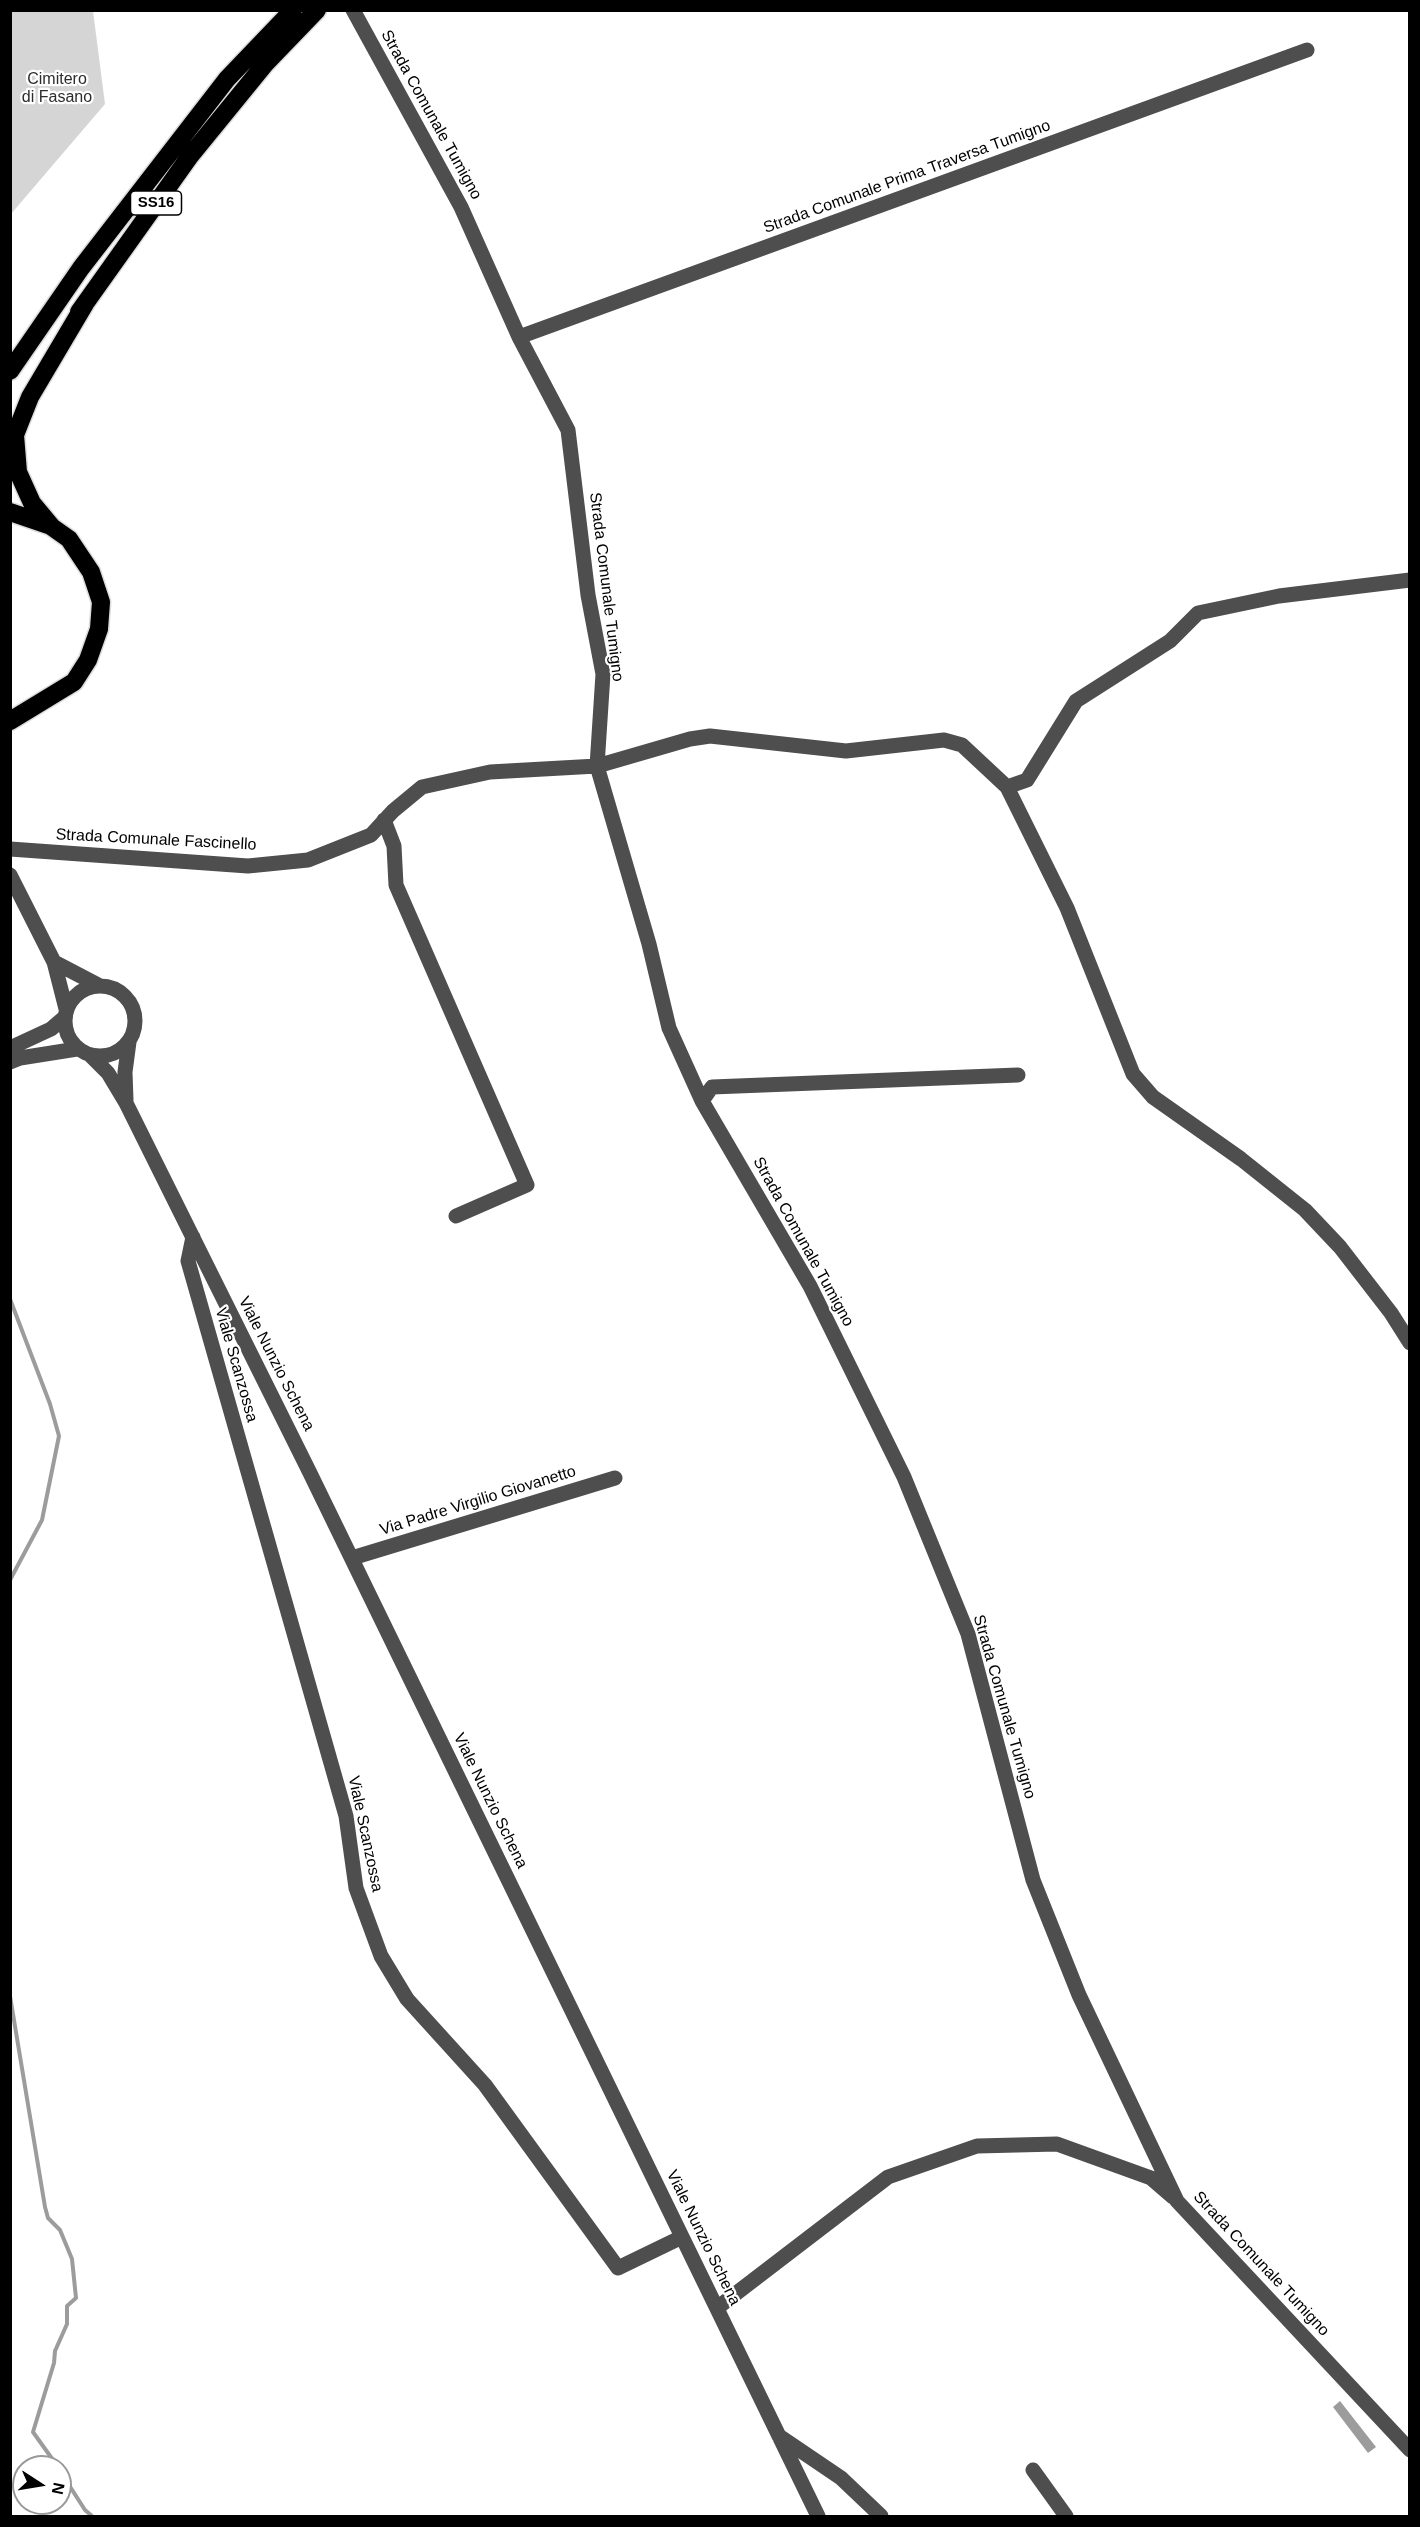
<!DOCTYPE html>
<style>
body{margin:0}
#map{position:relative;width:1420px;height:2527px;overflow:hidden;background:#fff;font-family:Helvetica,sans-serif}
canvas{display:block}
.frame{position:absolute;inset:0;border:12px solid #000;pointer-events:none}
.north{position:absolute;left:12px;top:2455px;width:60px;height:60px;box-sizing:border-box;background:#fff;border:2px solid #999;border-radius:50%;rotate:102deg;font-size:16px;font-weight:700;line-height:24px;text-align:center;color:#000}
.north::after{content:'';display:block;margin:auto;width:21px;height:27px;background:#000;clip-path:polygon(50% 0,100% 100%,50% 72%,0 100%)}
</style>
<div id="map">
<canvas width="1420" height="2527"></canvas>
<div class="frame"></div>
<div class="north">N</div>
</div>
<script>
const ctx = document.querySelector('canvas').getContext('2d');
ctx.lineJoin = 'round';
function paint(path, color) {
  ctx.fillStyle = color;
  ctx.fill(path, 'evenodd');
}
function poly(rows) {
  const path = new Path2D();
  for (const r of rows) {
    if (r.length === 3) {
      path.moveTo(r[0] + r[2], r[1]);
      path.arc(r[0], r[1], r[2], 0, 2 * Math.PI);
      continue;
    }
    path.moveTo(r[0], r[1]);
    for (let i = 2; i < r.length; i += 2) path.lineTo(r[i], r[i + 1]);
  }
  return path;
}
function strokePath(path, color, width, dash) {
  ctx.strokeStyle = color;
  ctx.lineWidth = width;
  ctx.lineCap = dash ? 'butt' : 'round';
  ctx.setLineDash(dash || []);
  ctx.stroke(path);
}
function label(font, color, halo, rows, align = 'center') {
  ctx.font = font + ' Helvetica,sans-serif';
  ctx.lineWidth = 4.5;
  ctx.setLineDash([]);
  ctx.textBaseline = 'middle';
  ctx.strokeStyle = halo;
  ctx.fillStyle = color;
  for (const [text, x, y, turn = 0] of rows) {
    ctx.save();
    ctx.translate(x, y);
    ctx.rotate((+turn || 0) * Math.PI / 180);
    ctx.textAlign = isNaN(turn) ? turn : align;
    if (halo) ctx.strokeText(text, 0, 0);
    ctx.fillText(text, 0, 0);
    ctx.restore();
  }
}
paint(poly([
 [11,10,93,11,105,104,11,214]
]), '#d5d5d5');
paint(poly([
 [1340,2401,1376,2447,1368,2453,1333,2407]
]), '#9c9c9c');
strokePath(poly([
 [10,1299,50,1404,59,1436,42,1520,10,1580],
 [10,1996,45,2207,48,2218,60,2230,72,2259,76,2298,67,2306,67,2324,55,2351,54,2363,33,2432,58,2467],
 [60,2471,85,2510,92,2516]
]), '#9c9c9c', 4);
const highway = poly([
 [79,312,190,156,265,64,317,10],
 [10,371,81,268,227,79,293,10],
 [10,512,51,526],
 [10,721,74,682,88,660,99,629,101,602,91,572,69,539,52,527,32,503,18,472,15,435,30,397,85,304]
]);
strokePath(highway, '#dbdbdb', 21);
strokePath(poly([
 [353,10,461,207,519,337,568,430,588,595,603,674,597,766,649,944,669,1028,702,1101,810,1286,904,1477,968,1634,1033,1880,1079,1995,1177,2201,1410,2450],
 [519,337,1307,50],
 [1007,787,1027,780,1076,701,1170,641,1198,613,1279,596,1410,580],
 [384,820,394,846,396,885,527,1185,456,1216],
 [10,849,248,866,308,860,371,835,393,811,422,787,490,772,597,766,690,739,710,736,846,751,944,740,962,745,1007,787,1067,908,1133,1074,1153,1097,1241,1159,1305,1210,1340,1247,1391,1313,1410,1343],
 [10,875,54,962,66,1009],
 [54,962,98,985],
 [100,1021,35],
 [10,1048,51,1029,65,1017],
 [91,1056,108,1073,126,1103,309,1471,818,2516],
 [10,1062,20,1058,77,1049],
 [126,1100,125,1072,129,1042],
 [702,1101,712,1087,1018,1075],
 [193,1237,188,1261,346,1816,356,1888,381,1956,407,1999,485,2085,618,2268,682,2237],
 [352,1558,615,1478],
 [717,2308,888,2177,977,2146,1057,2144,1151,2178,1173,2197],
 [779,2436,841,2478,881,2516],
 [1033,2470,1066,2516]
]), '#4e4e4e', 15);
strokePath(highway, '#000', 18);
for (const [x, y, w] of [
 [156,203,51]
]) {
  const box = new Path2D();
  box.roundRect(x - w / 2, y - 12, w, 24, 4.5);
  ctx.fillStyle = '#fff';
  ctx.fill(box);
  strokePath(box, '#000', 1.5);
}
label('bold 15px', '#000', null, [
 ["SS16",156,203]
]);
label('16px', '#2c2c2c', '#fff', [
 ["Cimitero",57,80],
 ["di Fasano",57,98]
]);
label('16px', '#000', '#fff', [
 ["Strada Comunale Tumigno",431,115,61],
 ["Strada Comunale Prima Traversa Tumigno",907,177,-20],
 ["Strada Comunale Tumigno",606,587,83],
 ["Strada Comunale Fascinello",156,840,3],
 ["Strada Comunale Tumigno",803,1242,61],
 ["Viale Nunzio Schena",276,1364,63],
 ["Viale Scanzossa",236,1365,74],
 ["Via Padre Virgilio Giovanetto",478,1501,-17],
 ["Strada Comunale Tumigno",1004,1707,74],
 ["Viale Nunzio Schena",490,1801,64],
 ["Viale Scanzossa",365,1834,78],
 ["Viale Nunzio Schena",703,2238,64],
 ["Strada Comunale Tumigno",1261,2264,47]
]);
</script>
